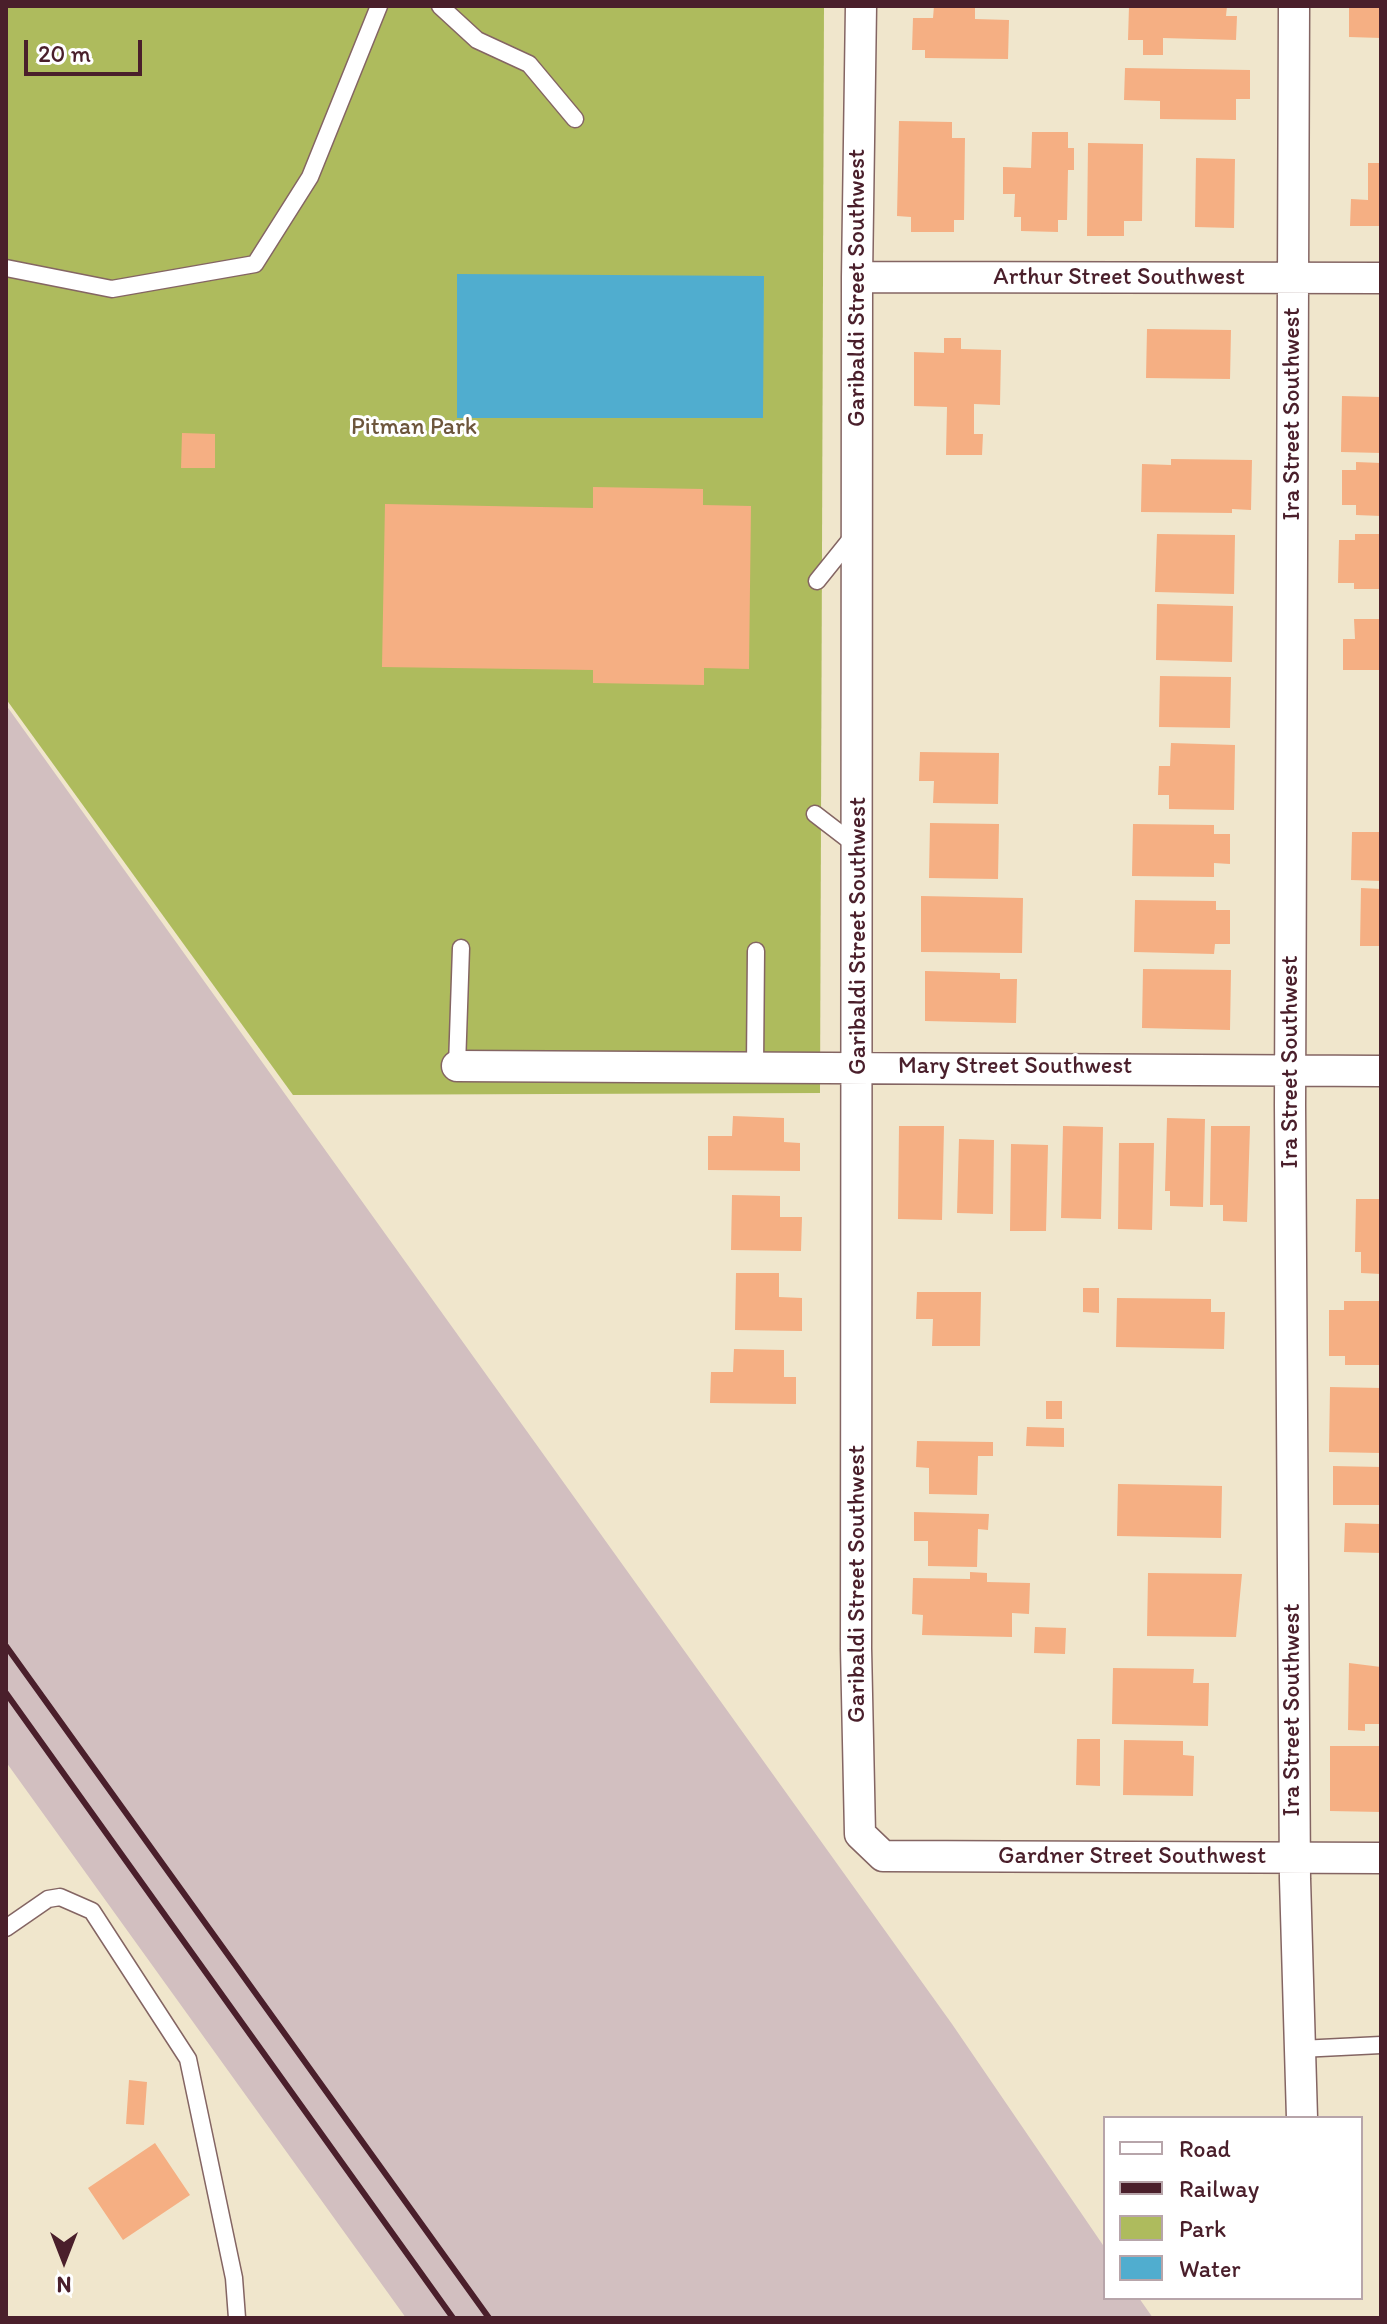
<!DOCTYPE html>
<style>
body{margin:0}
#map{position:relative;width:1387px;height:2324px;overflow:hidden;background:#f0e6cc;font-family:Itim,sans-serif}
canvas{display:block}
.frame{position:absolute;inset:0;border:8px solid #4a1f2b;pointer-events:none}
.legend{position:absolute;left:1103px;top:2116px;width:260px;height:184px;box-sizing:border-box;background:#fff;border:2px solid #b7a5aa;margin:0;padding:10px 14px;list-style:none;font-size:24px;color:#4a1f2b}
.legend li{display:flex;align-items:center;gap:16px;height:40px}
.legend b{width:40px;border:2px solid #b7a5aa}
.north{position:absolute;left:24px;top:2220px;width:80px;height:80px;-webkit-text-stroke:6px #fff;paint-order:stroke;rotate:180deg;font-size:22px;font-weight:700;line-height:32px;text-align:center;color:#4a1f2b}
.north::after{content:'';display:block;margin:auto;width:28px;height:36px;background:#4a1f2b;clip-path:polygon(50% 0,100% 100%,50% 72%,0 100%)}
.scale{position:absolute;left:24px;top:40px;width:118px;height:36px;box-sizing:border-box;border:4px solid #4a1f2b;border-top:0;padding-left:10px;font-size:24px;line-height:28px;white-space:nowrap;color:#4a1f2b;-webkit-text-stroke:6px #fff;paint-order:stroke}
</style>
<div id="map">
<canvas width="1387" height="2324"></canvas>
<div class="frame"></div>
<ul class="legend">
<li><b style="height:10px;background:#fff"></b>Road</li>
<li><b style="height:10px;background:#4a1f2b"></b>Railway</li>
<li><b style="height:22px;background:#aebb5d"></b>Park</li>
<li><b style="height:22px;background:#50adcf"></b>Water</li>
</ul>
<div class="north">N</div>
<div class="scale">20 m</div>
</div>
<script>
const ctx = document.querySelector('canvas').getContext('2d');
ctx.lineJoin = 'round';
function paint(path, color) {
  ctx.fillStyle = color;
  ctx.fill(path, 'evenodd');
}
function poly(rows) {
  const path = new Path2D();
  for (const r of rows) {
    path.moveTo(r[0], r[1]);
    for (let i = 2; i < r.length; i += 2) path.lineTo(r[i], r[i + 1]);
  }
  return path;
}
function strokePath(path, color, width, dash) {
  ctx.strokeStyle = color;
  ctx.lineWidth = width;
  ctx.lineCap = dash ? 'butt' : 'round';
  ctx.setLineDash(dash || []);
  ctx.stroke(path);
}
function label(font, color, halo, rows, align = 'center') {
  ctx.font = font + ' Itim,sans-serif';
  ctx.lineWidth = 6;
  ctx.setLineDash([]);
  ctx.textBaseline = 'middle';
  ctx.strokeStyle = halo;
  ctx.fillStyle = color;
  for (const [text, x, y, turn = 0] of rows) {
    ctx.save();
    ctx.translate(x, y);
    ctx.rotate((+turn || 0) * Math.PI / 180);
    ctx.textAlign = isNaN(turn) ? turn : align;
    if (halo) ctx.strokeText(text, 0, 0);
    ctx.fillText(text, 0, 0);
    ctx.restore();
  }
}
paint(poly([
 [6,705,952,2024,1105,2248,1105,2298,1139,2298,1153,2318,406,2318,6,1762]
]), '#d2bfc0');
paint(poly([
 [6,6,824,6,820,1093,293,1095,6,699]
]), '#aebb5d');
paint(poly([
 [457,274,764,276,763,418,457,418]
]), '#50adcf');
paint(poly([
 [934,6,975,6,975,19,1009,20,1008,59,925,58,925,50,912,50,913,18,933,18],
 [1129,6,1227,6,1226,16,1237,16,1236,40,1163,38,1163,55,1143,55,1143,40,1128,40],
 [1349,6,1381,6,1381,38,1349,37],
 [1125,68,1250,70,1250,99,1236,99,1236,120,1160,119,1160,101,1124,100],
 [899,121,952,122,952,138,965,138,964,220,954,220,954,232,911,232,911,217,897,216],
 [1032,132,1068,132,1068,148,1074,148,1074,170,1068,170,1067,220,1058,220,1058,232,1021,231,1021,217,1014,217,1015,194,1003,194,1003,167,1031,168],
 [1088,143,1143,144,1142,221,1124,221,1124,236,1087,236],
 [1196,158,1235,159,1234,228,1195,227],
 [1368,163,1381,163,1381,226,1350,226,1351,199,1368,200],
 [1147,329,1231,330,1230,379,1146,378],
 [944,338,961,338,961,349,1001,350,1000,405,974,404,974,434,983,434,982,455,946,455,947,407,914,406,914,352,944,353],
 [1342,396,1381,397,1381,453,1341,452],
 [182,433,215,434,215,468,181,468],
 [1171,459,1252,460,1251,510,1232,509,1232,513,1141,512,1142,464,1171,465],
 [1356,462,1381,463,1381,516,1356,515,1356,505,1342,505,1342,470,1356,470],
 [593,487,703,489,703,505,751,506,749,669,704,668,704,685,593,683,593,670,382,667,385,504,593,508],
 [1157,534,1235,535,1234,594,1155,592],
 [1355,534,1381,534,1381,589,1354,589,1354,583,1338,583,1339,540,1355,540],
 [1157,604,1233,606,1232,662,1156,660],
 [1354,619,1381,619,1381,670,1343,670,1343,639,1355,639],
 [1160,676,1231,677,1230,728,1159,727],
 [1171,743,1235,745,1234,810,1169,809,1169,795,1158,795,1159,766,1170,766],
 [920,752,999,753,998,804,933,803,934,781,919,781],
 [930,823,999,824,998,879,929,878],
 [1133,824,1214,825,1214,834,1230,834,1230,864,1214,863,1214,877,1132,876],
 [1352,832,1381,832,1381,881,1351,880],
 [1361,888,1381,889,1381,946,1360,946],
 [921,896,1023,898,1022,953,921,952],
 [1135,900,1216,901,1216,910,1230,910,1230,944,1215,944,1214,954,1134,952],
 [1143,969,1231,970,1230,1030,1142,1028],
 [925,971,1000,973,1000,979,1017,979,1016,1023,925,1021],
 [733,1116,784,1118,784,1142,800,1143,800,1171,708,1170,708,1136,732,1136],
 [1167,1118,1205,1119,1203,1207,1170,1206,1170,1191,1165,1191],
 [899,1126,944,1126,942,1220,898,1219],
 [1063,1126,1103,1127,1101,1219,1061,1218],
 [1211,1126,1250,1126,1247,1222,1223,1221,1223,1205,1210,1205],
 [959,1139,994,1140,993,1214,957,1213],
 [1119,1143,1154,1143,1152,1230,1118,1229],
 [1011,1144,1048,1145,1046,1231,1010,1231],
 [732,1195,780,1196,780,1217,802,1217,801,1251,731,1250],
 [1356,1199,1381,1199,1381,1274,1361,1273,1361,1252,1355,1252],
 [736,1273,779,1273,779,1297,802,1298,802,1331,735,1330],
 [1083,1288,1099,1288,1099,1313,1083,1312],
 [917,1292,981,1292,980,1346,932,1346,933,1319,916,1319],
 [1117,1298,1211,1299,1211,1312,1225,1312,1224,1349,1116,1347],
 [1344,1301,1381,1301,1381,1365,1345,1365,1345,1356,1329,1356,1329,1310,1344,1310],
 [734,1349,784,1350,784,1377,796,1377,796,1404,710,1403,711,1372,733,1372],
 [1330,1387,1381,1388,1381,1453,1329,1452],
 [1046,1401,1062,1401,1062,1419,1046,1419],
 [1027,1427,1064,1428,1064,1447,1026,1446],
 [917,1441,993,1442,993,1456,978,1456,977,1495,929,1494,929,1468,916,1467],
 [1333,1466,1381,1467,1381,1505,1333,1505],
 [1118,1484,1222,1486,1221,1538,1117,1536],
 [914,1512,989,1514,988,1530,978,1529,977,1567,928,1566,928,1541,914,1541],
 [1345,1523,1381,1524,1381,1553,1344,1552],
 [970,1572,987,1573,987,1582,1030,1583,1029,1614,1012,1613,1012,1637,922,1635,923,1615,912,1614,913,1578,970,1579],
 [1148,1573,1242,1574,1236,1637,1147,1636],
 [1035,1627,1066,1628,1065,1654,1034,1653],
 [1349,1663,1381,1667,1381,1724,1365,1724,1365,1731,1348,1730],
 [1113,1668,1194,1669,1193,1683,1209,1683,1208,1726,1112,1724],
 [1077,1739,1100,1739,1100,1786,1076,1785],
 [1124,1740,1183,1741,1183,1755,1194,1756,1193,1796,1123,1795],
 [1330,1746,1381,1746,1381,1812,1330,1811],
 [129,2080,147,2082,144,2125,126,2124],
 [155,2143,190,2195,123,2240,88,2188]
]), '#f5af83');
const service = poly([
 [440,6,477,40,529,64,575,119],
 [6,268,112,289,255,264,310,177,379,6],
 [817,581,854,535],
 [815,814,858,847],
 [457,1066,461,948],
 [755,1066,756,951],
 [6,1928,48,1899,60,1897,92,1911,188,2059,234,2278,237,2318],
 [1300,2049,1381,2045]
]);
const minor = poly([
 [861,6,857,277,856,1648,860,1834,883,1856,1381,1858],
 [1294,6,1290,1104,1295,1879,1302,2118],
 [857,277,1381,278],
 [457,1066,1381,1071]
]);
strokePath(service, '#846563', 19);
strokePath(minor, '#846563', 33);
strokePath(service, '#fff', 16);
strokePath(minor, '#fff', 30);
strokePath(poly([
 [6,1646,489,2318],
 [6,1693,453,2318]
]), '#4a1f2b', 6);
label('24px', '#4a1f2b', '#fff', [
 ["Arthur Street Southwest",1119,278],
 ["Garibaldi Street Southwest",858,288,-90],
 ["Ira Street Southwest",1293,414,-90],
 ["Garibaldi Street Southwest",859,936,-90],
 ["Ira Street Southwest",1291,1062,-90],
 ["Mary Street Southwest",1015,1067],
 ["Garibaldi Street Southwest",858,1584,-90],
 ["Ira Street Southwest",1293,1710,-90],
 ["Gardner Street Southwest",1132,1857]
]);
label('24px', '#6d563c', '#fff', [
 ["Pitman Park",414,428]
]);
</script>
